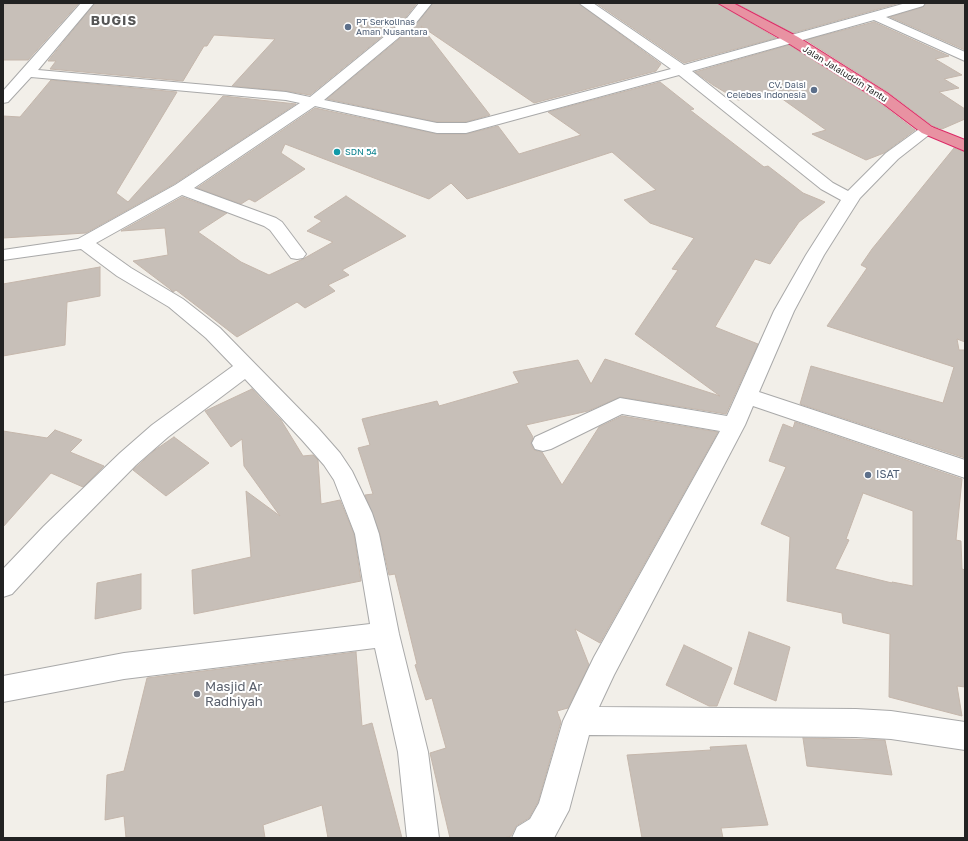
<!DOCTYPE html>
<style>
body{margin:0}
#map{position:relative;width:968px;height:841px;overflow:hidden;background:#f2efe9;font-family:"Golos Text",sans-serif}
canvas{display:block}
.frame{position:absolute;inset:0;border:4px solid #222;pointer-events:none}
</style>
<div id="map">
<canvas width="968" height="841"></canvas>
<div class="frame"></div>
</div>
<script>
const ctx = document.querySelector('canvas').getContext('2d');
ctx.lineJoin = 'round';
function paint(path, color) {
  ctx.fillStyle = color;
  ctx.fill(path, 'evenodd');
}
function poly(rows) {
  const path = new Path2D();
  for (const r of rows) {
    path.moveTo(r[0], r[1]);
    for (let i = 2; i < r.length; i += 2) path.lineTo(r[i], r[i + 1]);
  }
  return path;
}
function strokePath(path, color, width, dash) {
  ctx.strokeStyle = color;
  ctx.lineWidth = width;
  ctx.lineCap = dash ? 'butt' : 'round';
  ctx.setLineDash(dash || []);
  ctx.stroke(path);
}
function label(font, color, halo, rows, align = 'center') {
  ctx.font = font + ' "Golos Text",sans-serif';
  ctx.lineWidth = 4;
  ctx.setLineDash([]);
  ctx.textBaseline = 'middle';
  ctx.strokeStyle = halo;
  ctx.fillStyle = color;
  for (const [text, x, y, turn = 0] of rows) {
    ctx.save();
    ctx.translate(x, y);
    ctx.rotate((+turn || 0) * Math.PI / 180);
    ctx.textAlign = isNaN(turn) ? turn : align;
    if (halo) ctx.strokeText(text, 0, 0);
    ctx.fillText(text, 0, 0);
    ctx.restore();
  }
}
const building = poly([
 [95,3,417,3,406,17,310,95,286,91,232,86,275,39,214,35,207,46,204,46,183,81,50,69,56,61,48,61,95,3],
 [433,3,578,3,661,64,656,71,534,103,421,26,490,115,466,122,437,122,327,99,416,25,433,3],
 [596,3,717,3,776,38,684,63,596,3],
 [736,3,900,3,793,33,736,3],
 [926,3,965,3,965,50,890,17,923,7,926,3],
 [3,4,78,4,28,60,3,60,3,4],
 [874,22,949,56,935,59,962,75,944,79,959,88,939,92,965,109,965,119,942,129,933,126,888,92,806,40,874,22],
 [789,45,876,100,915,130,884,153,866,160,812,134,826,130,774,93,738,100,713,85,695,72,789,45],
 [51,80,177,92,116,193,128,202,223,96,296,104,174,184,86,233,3,238,3,116,20,117,51,80],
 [660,82,694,109,690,110,764,167,768,166,803,193,825,202,799,222,770,264,755,259,715,327,758,344,726,414,620,397,588,411,526,425,533,437,531,444,534,450,542,452,562,485,599,427,622,416,718,432,600,643,575,629,589,665,568,708,557,711,561,722,538,802,529,818,516,826,511,836,504,838,450,838,430,753,446,748,432,698,426,700,415,665,417,664,395,574,389,575,380,534,365,495,373,494,358,448,370,445,362,419,437,401,439,406,519,383,513,372,578,360,591,384,605,359,720,396,635,334,678,270,672,269,694,238,650,223,624,200,656,190,612,152,467,199,451,183,429,199,285,144,281,153,305,169,255,202,249,199,241,204,197,188,315,108,437,134,466,134,498,126,519,154,581,135,548,112,660,82],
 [954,148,965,152,965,342,957,339,959,350,965,350,965,458,800,404,811,366,943,403,954,367,827,326,867,268,861,265,872,249,954,148],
 [346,196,406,236,342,270,349,275,328,285,335,291,305,308,297,302,237,337,176,290,173,292,170,289,133,261,168,255,165,228,121,231,182,197,227,213,198,232,241,262,269,275,303,259,333,242,307,231,322,221,314,217,346,196],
 [100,267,100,296,67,302,65,345,3,356,3,284,100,267],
 [252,389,281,420,303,456,313,455,318,460,321,504,340,500,354,534,361,581,194,614,192,570,251,557,246,491,280,516,244,466,242,439,231,447,205,411,252,389],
 [795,422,962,479,956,540,961,541,962,569,965,570,965,687,957,686,962,716,889,697,890,634,843,623,842,613,787,601,790,537,761,524,786,467,769,461,783,424,793,428,795,422],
 [863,493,913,511,913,586,892,582,892,583,835,569,849,540,846,539,863,493],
 [55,430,82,440,70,452,104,466,83,487,51,473,3,527,3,431,47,438,55,430],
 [174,437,209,463,166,496,133,470,155,450,174,437],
 [141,574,141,609,95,619,97,583,141,574],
 [749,632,790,647,776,701,734,684,749,632],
 [684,645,732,668,717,706,709,706,666,685,684,645],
 [356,652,362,726,372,723,402,838,328,838,322,805,263,825,265,838,126,838,124,816,105,820,107,775,124,771,147,678,356,652],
 [803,738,885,740,892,775,807,766,803,738],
 [746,745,768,825,721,828,723,838,642,838,627,755,711,750,710,747,746,745]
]);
paint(building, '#c7bfb8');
strokePath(building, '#c4b6ab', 1);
const minor = poly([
 [81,3,94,3,38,70,286,92,310,97,407,18,419,3,432,3,415,24,324,100,437,123,466,123,671,69,579,3,593,3,684,65,906,3,925,3,923,6,886,17,965,52,965,61,874,20,692,71,833,183,848,191,886,153,922,127,932,127,935,130,898,159,860,198,824,255,794,311,759,392,965,460,965,478,753,406,745,425,614,675,599,707,856,709,891,711,965,722,965,750,891,739,856,737,589,735,569,810,554,838,512,838,517,827,530,819,539,803,563,721,594,657,720,431,622,414,551,449,543,451,535,449,532,443,535,437,620,398,727,416,774,311,806,255,841,200,821,189,679,75,466,133,437,133,315,106,194,188,276,218,282,222,306,254,303,258,297,259,291,258,270,230,264,226,182,195,96,243,131,268,183,299,220,328,318,428,340,453,352,471,372,513,379,534,399,634,428,752,439,838,407,838,398,752,375,648,124,679,3,702,3,676,124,653,370,624,355,534,334,480,324,465,302,440,245,379,168,437,136,465,62,540,12,594,3,597,3,569,44,526,120,453,152,425,233,366,206,338,169,307,117,276,81,249,3,260,3,250,78,239,175,185,300,103,286,100,31,77,8,102,3,103,3,91,81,3]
]);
const highway = poly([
 [718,3,733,3,798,37,887,93,932,127,965,140,965,151,922,133,877,99,788,43,718,3]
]);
strokePath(minor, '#a9a9a9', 2);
strokePath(highway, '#dc2a67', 2);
paint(minor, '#fff');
paint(highway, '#e892a2');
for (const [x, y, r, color] of [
 [348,27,4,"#5c6f8a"],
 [814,90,4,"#5c6f8a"],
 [337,152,4,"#0f9aa8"],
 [868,475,4,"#5c6f8a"],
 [197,694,4,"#6b7280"]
]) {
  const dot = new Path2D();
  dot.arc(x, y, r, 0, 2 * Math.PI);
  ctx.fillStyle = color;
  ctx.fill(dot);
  strokePath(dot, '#fff', 1.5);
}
label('9px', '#4e5e75', '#fff', [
 ["PT Serkolinas",356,22],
 ["Aman Nusantara",356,32],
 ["CV. Dalsi",806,85,"right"],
 ["Celebes Indonesia",806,95,"right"]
], 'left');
label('9px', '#222', '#fff', [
 ["Jalan Jalaluddin Tantu",845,74,32]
]);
label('9px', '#0d838f', '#fff', [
 ["SDN 54",345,152]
], 'left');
label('11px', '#4e5e75', '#fff', [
 ["ISAT",876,475]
], 'left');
ctx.letterSpacing = '1px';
label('bold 13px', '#555', '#fff', [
 ["BUGIS",114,21]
]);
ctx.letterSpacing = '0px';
label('13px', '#5b616d', '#fff', [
 ["Masjid Ar",205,687],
 ["Radhiyah",205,702]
], 'left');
</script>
